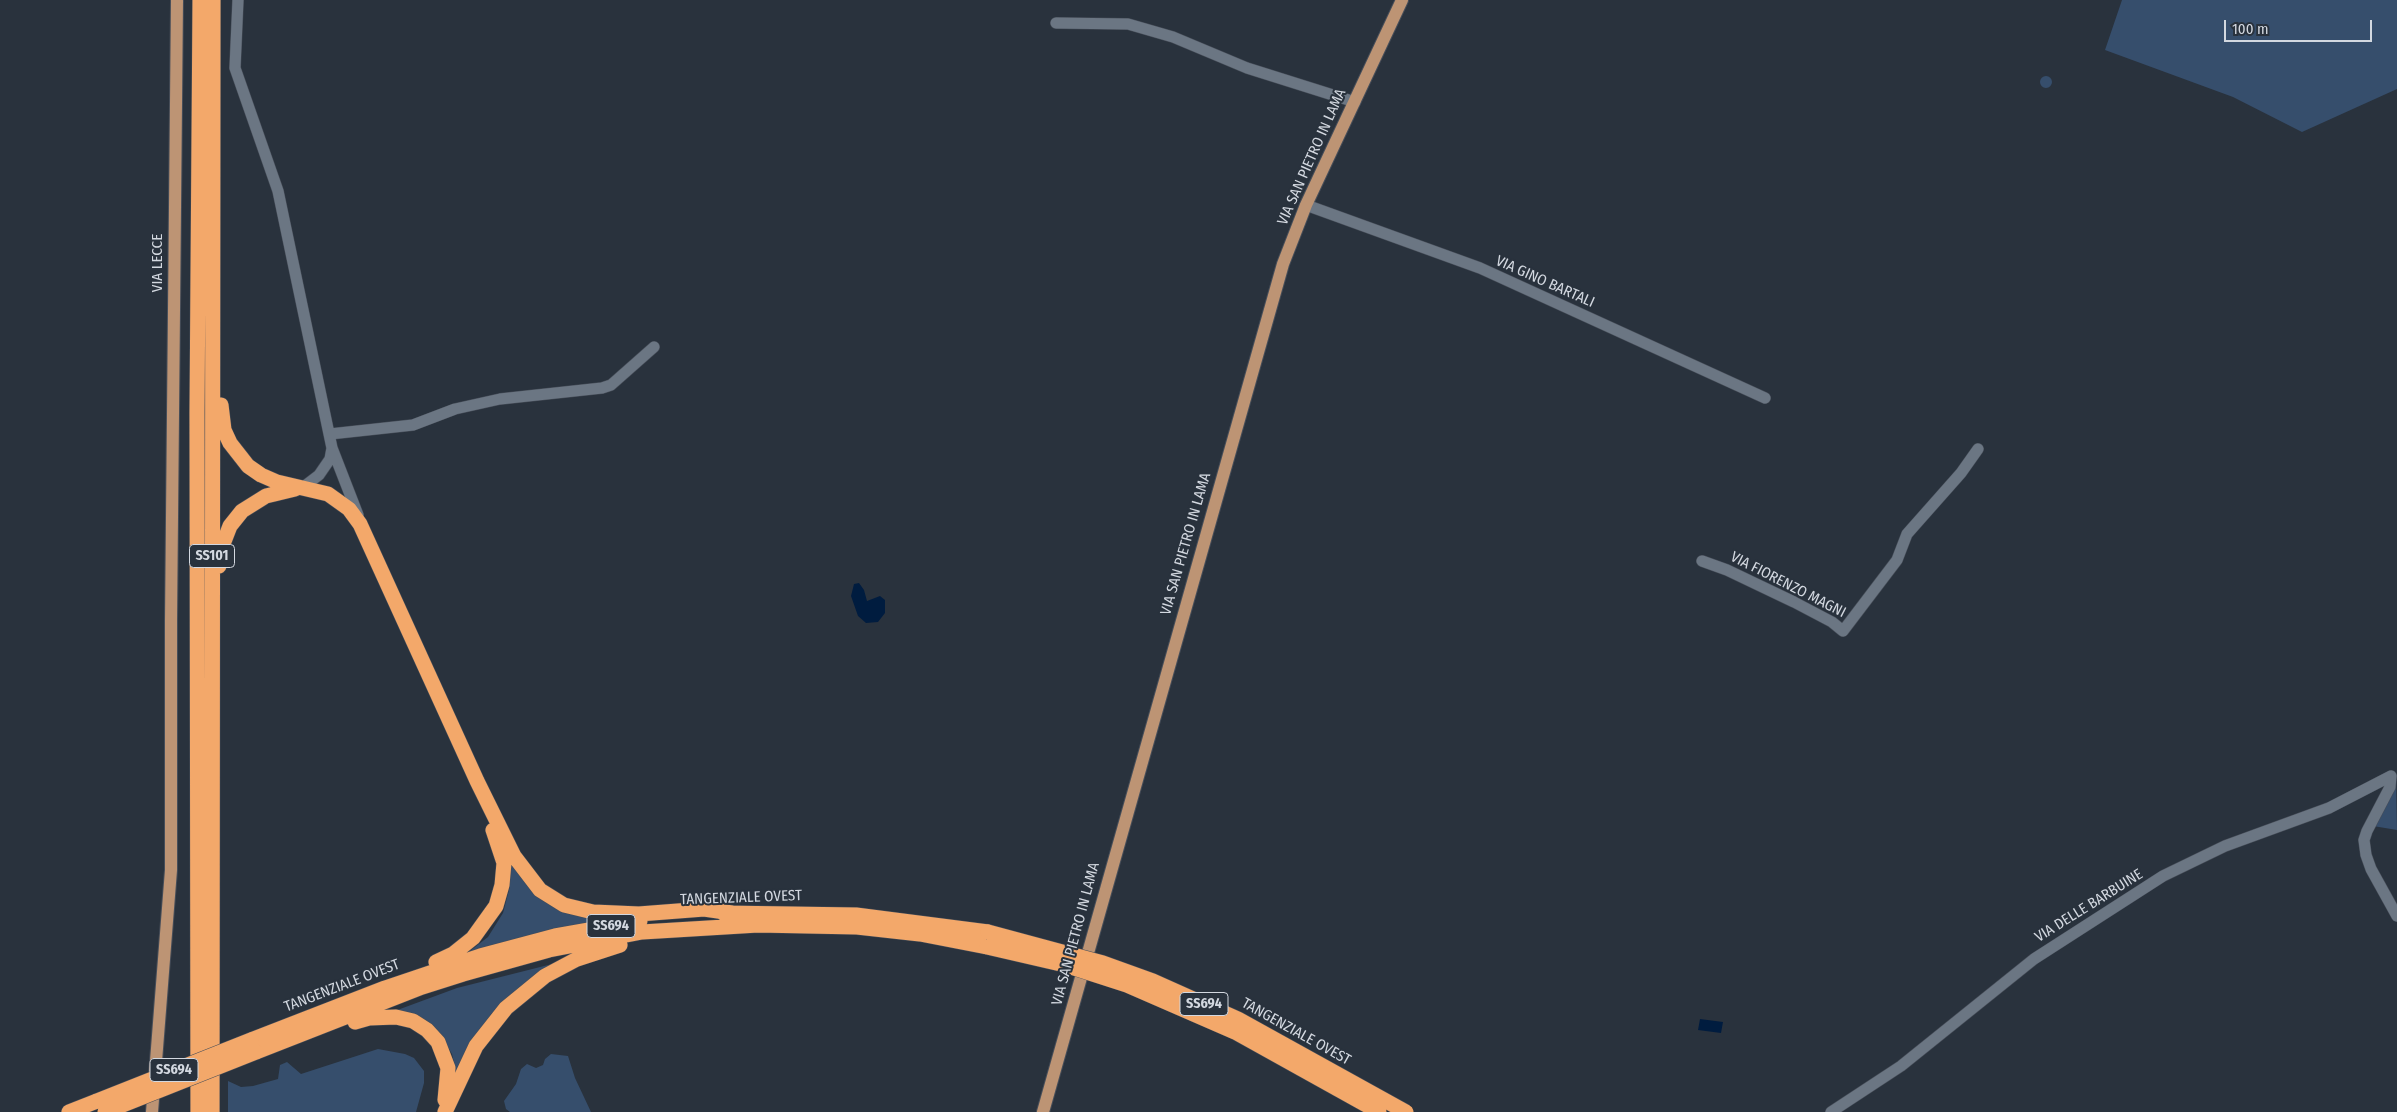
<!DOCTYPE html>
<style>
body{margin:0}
#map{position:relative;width:2397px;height:1112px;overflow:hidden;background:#29323d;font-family:"Fira Sans Condensed",sans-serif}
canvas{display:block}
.scale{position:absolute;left:2224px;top:20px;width:148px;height:22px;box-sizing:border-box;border:2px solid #d3d8e0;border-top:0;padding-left:6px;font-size:15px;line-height:18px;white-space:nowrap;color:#d3d8e0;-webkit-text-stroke:4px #29323d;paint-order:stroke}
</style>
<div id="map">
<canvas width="2397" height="1112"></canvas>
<div class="scale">100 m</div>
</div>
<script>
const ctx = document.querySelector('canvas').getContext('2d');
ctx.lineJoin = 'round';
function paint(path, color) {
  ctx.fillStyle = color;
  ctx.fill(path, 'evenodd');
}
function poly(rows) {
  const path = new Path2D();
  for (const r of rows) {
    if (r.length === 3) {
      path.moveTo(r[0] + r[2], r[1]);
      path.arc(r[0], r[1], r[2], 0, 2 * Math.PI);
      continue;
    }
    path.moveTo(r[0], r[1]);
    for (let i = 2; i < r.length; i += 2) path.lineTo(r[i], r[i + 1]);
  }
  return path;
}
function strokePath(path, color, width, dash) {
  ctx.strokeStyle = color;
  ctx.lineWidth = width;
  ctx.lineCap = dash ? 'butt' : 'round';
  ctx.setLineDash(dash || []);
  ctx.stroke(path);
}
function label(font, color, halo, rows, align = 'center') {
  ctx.font = font + ' "Fira Sans Condensed",sans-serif';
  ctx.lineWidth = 4;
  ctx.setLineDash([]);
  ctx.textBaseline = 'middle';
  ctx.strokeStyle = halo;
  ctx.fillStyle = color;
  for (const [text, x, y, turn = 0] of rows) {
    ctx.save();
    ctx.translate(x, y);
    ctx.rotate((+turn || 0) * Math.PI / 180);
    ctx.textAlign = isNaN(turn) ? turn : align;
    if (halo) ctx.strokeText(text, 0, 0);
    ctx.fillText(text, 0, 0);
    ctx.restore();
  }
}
paint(poly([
 [2122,0,2397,0,2397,89,2302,132,2233,97,2105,50],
 [2046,82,6],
 [2396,780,2397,830,2373,826],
 [510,863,571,914,603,921,466,954,488,937,503,913,510,886],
 [560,962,530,979,492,1013,472,1041,456,1071,452,1054,443,1039,392,1012,457,988],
 [378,1049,405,1054,414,1058,424,1071,424,1083,416,1112,228,1112,228,1081,241,1087,253,1086,278,1079,280,1065,287,1062,301,1074],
 [551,1054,568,1056,575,1078,591,1112,510,1112,506,1109,504,1101,516,1084,521,1069,527,1064,536,1068,543,1065,545,1059]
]), '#364e6c');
paint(poly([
 [859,583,864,590,867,601,880,596,885,600,885,613,878,622,866,623,858,616,851,596,854,584],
 [1700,1019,1723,1022,1721,1033,1698,1030]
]), '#001c3f');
const minor = poly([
 [238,0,235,68,278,191,332,448,358,515],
 [1056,23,1128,24,1173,37,1247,68,1355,102],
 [1306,205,1480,268,1765,398],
 [330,434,413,425,455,409,500,399,602,388,611,385,654,347],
 [302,488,319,475,330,459,332,448],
 [1702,561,1727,570,1794,602,1832,622,1843,631,1897,560,1907,534,1961,473,1978,449],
 [2391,776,2390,787,2367,831,2364,840,2366,855,2371,869,2397,916],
 [1831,1112,1901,1066,2034,959,2163,876,2225,846,2329,808,2391,776]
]);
const major = poly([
 [152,1112,171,870,171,621,177,0],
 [1043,1112,1283,264,1306,205,1402,0]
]);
const highway = poly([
 [221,405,224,430,230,443,248,466,261,475,277,482,328,494,349,509,360,524,477,781,514,856,540,890,564,905,593,912,639,914,704,909,732,913],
 [219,566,223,544,230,526,242,511,266,496,295,489],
 [723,913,856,915,988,932],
 [436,962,453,954,473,938,496,906,502,885,504,863,493,830],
 [355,1022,369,1018,396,1017,413,1021,427,1030,438,1042,448,1068,445,1100],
 [251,1040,385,988,480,956,555,936,640,921],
 [256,1052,422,987,463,974,549,950,642,932,758,925,857,927,920,934,987,947],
 [69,1112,97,1101],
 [198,1112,197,413,200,0],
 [212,1112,213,0],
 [445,1112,476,1046,506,1008,545,976,577,959,620,945]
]);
strokePath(minor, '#474e59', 12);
strokePath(major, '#474e59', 14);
strokePath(highway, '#474e59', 16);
strokePath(minor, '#6b7683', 11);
strokePath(major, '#bd9474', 12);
strokePath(highway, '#f3a86a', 15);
const highwayBridge = poly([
 [988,932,1103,963,1153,981,1238,1019,1406,1112],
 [987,947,1065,965,1127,985,1235,1032,1379,1112],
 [97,1101,251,1040],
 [105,1112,256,1052]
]);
strokePath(highwayBridge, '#474e59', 16, []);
strokePath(highwayBridge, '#f3a86a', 15);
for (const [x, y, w] of [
 [212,556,45],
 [611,926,48],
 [1204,1004,48],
 [174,1070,48]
]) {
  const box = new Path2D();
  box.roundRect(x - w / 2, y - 11.5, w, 23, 4);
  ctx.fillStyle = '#29323d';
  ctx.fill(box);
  strokePath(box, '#d3d8e0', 1);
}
label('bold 14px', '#d3d8e0', null, [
 ["SS101",212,556],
 ["SS694",611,926],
 ["SS694",1204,1004],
 ["SS694",174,1070]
]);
label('15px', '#d3d8e0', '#29323d', [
 ["VIA SAN PIETRO IN LAMA",1312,157,-66],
 ["VIA LECCE",158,263,-90],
 ["VIA GINO BARTALI",1545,282,24],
 ["VIA SAN PIETRO IN LAMA",1186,544,-74],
 ["VIA FIORENZO MAGNI",1788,585,27],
 ["TANGENZIALE OVEST",741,898,-2],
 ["VIA DELLE BARBUINE",2089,906,-32],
 ["VIA SAN PIETRO IN LAMA",1076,934,-75],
 ["TANGENZIALE OVEST",342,986,-21],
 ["TANGENZIALE OVEST",1296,1032,29]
]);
</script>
